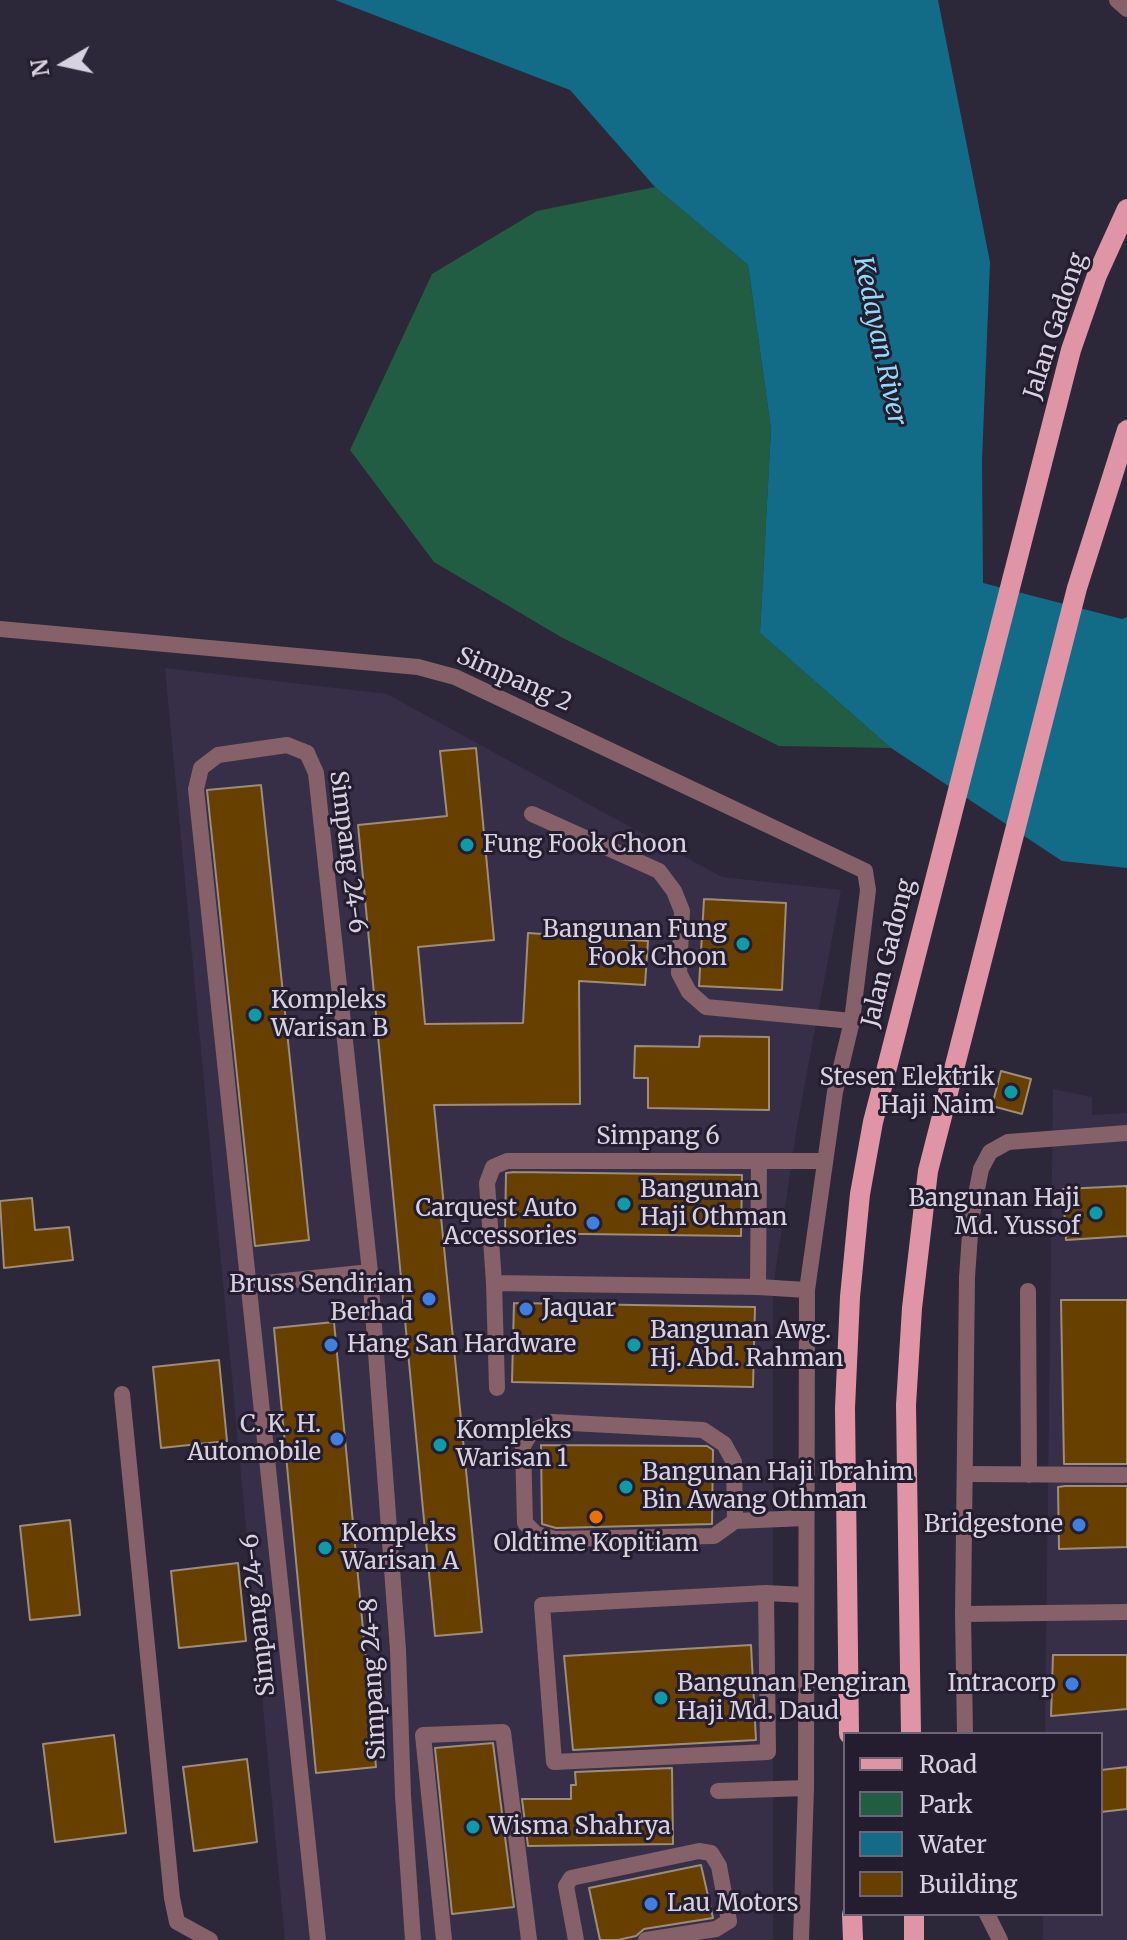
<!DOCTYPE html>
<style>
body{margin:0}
#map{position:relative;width:1127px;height:1940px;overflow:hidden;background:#2d273a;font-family:Merriweather,serif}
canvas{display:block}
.legend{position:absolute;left:843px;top:1732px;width:260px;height:184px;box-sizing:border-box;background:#241d2f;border:2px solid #6b6575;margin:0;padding:10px 14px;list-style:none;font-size:24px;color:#d6d2df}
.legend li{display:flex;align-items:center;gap:16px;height:40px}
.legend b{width:40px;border:2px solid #6b6575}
.north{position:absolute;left:24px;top:24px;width:80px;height:80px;-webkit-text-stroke:6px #241d2f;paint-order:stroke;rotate:261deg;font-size:22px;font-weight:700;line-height:32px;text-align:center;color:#d6d2df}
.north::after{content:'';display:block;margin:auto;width:28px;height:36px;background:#d6d2df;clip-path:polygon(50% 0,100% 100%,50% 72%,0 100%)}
</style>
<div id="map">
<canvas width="1127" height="1940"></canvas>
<ul class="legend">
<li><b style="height:10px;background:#e095a6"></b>Road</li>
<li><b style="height:22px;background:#215d43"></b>Park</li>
<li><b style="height:22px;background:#126c87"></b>Water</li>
<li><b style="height:22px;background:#674000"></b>Building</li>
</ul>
<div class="north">N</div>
</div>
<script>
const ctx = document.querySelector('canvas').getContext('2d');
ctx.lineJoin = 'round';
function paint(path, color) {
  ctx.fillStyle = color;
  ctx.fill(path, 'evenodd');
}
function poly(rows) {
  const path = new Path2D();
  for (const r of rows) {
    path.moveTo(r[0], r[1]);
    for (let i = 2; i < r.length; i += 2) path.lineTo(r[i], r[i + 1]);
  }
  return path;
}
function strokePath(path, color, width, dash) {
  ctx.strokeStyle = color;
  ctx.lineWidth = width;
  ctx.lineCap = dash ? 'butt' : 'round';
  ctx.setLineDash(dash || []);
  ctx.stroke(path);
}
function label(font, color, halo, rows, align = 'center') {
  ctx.font = font + ' Merriweather,serif';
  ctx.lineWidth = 6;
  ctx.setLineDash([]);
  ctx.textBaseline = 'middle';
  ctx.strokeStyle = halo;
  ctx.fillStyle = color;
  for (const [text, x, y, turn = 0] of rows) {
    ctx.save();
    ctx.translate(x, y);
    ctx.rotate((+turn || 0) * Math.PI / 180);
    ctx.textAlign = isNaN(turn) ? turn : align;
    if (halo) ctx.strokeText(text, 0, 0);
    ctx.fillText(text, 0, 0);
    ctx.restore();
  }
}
paint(poly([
 [165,668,387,694,722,877,841,890,798,1120,773,1288,773,1940,285,1940],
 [1053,1089,1092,1097,1092,1115,1127,1113,1127,1940,1043,1940,1043,1914,1101,1914,1101,1734,1045,1734]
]), '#372f47');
paint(poly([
 [655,187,748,265,771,429,760,633,891,748,779,746,561,637,434,562,350,450,432,274,537,211]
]), '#215d43');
paint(poly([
 [335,0,938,0,990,262,982,460,983,583,1122,619,1127,617,1127,868,1062,861,891,748,760,633,771,429,748,265,655,187,570,90]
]), '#126c87');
const building = poly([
 [476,748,494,940,418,947,425,1024,523,1023,528,933,648,941,645,985,579,981,580,1104,434,1105,444,1207,440,1207,482,1632,435,1636,358,825,447,816,440,751,476,748],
 [261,785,309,1240,255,1246,207,790,261,785],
 [704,899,786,903,782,990,699,986,704,899],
 [700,1036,769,1037,769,1110,648,1108,648,1078,634,1078,635,1046,699,1047,700,1036],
 [1001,1071,1031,1079,1022,1114,992,1106,1001,1071],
 [514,1172,742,1175,741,1236,505,1233,506,1173,514,1172],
 [1127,1186,1127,1236,1066,1240,1063,1189,1127,1186],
 [32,1198,35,1230,69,1227,73,1260,4,1268,0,1201,32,1198],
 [1061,1300,1127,1300,1127,1464,1064,1464,1061,1300],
 [514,1303,755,1307,753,1387,512,1382,514,1303],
 [334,1322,376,1767,316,1773,274,1328,334,1322],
 [219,1360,227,1441,161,1448,153,1367,219,1360],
 [541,1445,707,1446,713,1450,712,1524,556,1528,542,1524,541,1445],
 [1065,1486,1127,1486,1127,1547,1059,1549,1058,1487,1065,1486],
 [70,1520,80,1615,30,1620,20,1526,70,1520],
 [238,1563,246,1641,179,1648,171,1571,238,1563],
 [751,1645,756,1740,573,1750,564,1656,751,1645],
 [1053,1655,1127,1655,1127,1709,1051,1716,1053,1655],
 [114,1735,126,1833,55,1842,43,1744,114,1735],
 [493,1743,514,1907,452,1914,435,1748,493,1743],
 [247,1759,257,1842,194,1851,183,1767,247,1759],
 [1127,1767,1127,1809,1101,1812,1101,1770,1127,1767],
 [672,1768,673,1844,528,1846,522,1799,571,1799,571,1785,576,1785,575,1772,672,1768],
 [701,1865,713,1918,644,1929,636,1936,618,1940,600,1940,589,1888,701,1865]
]);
paint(building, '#674000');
strokePath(building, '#9e8d79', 2);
strokePath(poly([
 [1117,0,1127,9],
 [307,753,287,745,218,755,201,768,196,789,318,1940],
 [532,814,659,871,674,891,682,911,679,973,689,992,706,1007,852,1021],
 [494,1283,758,1287,807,1290],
 [247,1285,370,1272],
 [758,1287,759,1161],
 [1028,1291,1029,1475],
 [497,1388,494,1283,487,1183,493,1167,507,1161,824,1161],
 [552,1422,703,1430,724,1444,734,1462,735,1521,714,1536,555,1539,536,1534,525,1523,523,1446,532,1431,552,1422],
 [965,1474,1127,1475],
 [735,1521,805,1518],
 [766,1593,768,1752,554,1762,542,1605,766,1593,805,1595],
 [718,1791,806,1788],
 [444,1940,423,1735,503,1732,529,1940],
 [576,1940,566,1886,571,1878,699,1851,711,1853,719,1866,729,1921,716,1929,646,1940]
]), '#866169', 16);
strokePath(poly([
 [0,629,418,667,455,677,865,871,868,890,852,1021,835,1092,807,1290,806,1788,801,1940],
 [307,753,316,773,370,1272,398,1650,403,1795,413,1940],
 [122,1394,172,1898,177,1922,210,1940],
 [963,1614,1127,1612],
 [965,1734,963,1614,967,1277,971,1220,981,1169,990,1152,1008,1142,1127,1133],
 [987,1914,1000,1940]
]), '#866169', 16);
strokePath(poly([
 [849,1734,845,1408,850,1297,860,1194,873,1122,1071,350,1097,275,1127,209],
 [911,1734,906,1405,912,1308,928,1171,1077,588,1127,430],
 [852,1914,853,1940],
 [914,1914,914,1940]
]), '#e095a6', 20);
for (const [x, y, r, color] of [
 [467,845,8,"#0f9aa8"],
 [743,944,8,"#0f9aa8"],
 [255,1015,8,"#0f9aa8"],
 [1011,1092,8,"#0f9aa8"],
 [624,1204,8,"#0f9aa8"],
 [1096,1213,8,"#0f9aa8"],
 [593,1223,8,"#3f7fe0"],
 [429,1299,8,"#3f7fe0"],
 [526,1309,8,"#3f7fe0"],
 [331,1345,8,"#3f7fe0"],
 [634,1345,8,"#0f9aa8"],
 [337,1439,8,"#3f7fe0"],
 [440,1445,8,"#0f9aa8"],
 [626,1487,8,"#0f9aa8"],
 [596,1517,8,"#e8710a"],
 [1079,1525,8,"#3f7fe0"],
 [325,1548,8,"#0f9aa8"],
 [1072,1684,8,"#3f7fe0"],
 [661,1698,8,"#0f9aa8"],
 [473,1827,8,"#0f9aa8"],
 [651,1904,8,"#3f7fe0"]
]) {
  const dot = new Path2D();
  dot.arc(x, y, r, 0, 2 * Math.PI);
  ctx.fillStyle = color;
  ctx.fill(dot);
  strokePath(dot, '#241d2f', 3);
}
label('24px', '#d6d2df', '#241d2f', [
 ["Jalan Gadong",1056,326,-72],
 ["Simpang 2",514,680,24],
 ["Simpang 24-6",347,852,83],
 ["Jalan Gadong",889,953,-76],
 ["Simpang 6",658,1137],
 ["Simpang 24-6",259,1615,-96],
 ["Simpang 24-8",374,1679,-93]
]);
label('24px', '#d6d2df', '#241d2f', [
 ["Fung Fook Choon",483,845],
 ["Bangunan Fung",727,930,"right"],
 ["Fook Choon",727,958,"right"],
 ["Kompleks",271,1001],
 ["Warisan B",271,1029],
 ["Stesen Elektrik",995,1078,"right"],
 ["Haji Naim",995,1106,"right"],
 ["Bangunan",640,1190],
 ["Haji Othman",640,1218],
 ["Bangunan Haji",1080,1199,"right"],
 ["Md. Yussof",1080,1227,"right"],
 ["Carquest Auto",577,1209,"right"],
 ["Accessories",577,1237,"right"],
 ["Bruss Sendirian",413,1285,"right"],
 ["Berhad",413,1313,"right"],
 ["Jaquar",542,1309],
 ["Bangunan Awg.",650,1331],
 ["Hj. Abd. Rahman",650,1359],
 ["Hang San Hardware",347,1345],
 ["C. K. H.",321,1425,"right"],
 ["Automobile",321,1453,"right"],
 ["Kompleks",456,1431],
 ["Warisan 1",456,1459],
 ["Bangunan Haji Ibrahim",642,1473],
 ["Bin Awang Othman",642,1501],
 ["Bridgestone",1063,1525,"right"],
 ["Kompleks",341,1534],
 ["Warisan A",341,1562],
 ["Oldtime Kopitiam",596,1544,"center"],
 ["Bangunan Pengiran",677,1684],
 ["Haji Md. Daud",677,1712],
 ["Intracorp",1056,1684,"right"],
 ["Wisma Shahrya",489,1827],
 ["Lau Motors",667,1904]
], 'left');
label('italic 26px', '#91dbf8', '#241d2f', [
 ["Kedayan River",879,341,78]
]);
</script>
